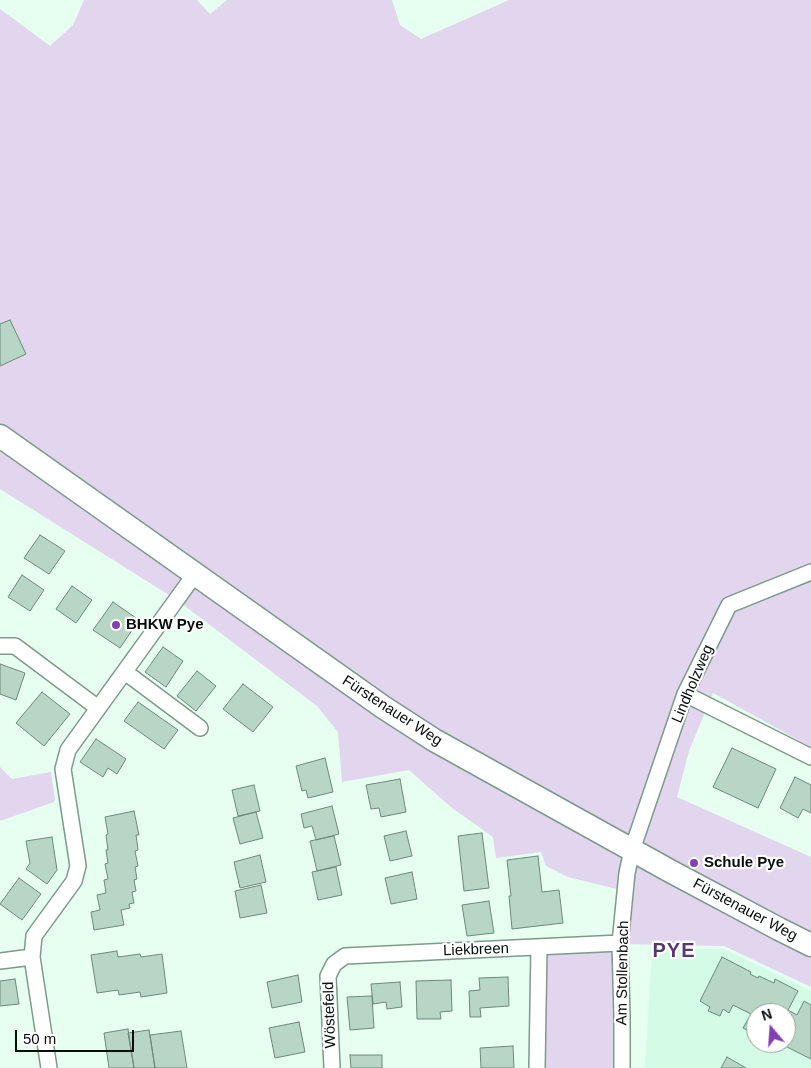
<!DOCTYPE html>
<meta charset="utf-8">
<style>
body{margin:0}
#map{position:relative;width:811px;height:1068px;overflow:hidden;background:#e6fff1;font-family:Arial,sans-serif}
canvas{display:block}
.north{position:absolute;left:746px;top:1003px;width:50px;height:50px;box-sizing:border-box;background:#fff;border:1px solid #9b9f9d;border-radius:50%;rotate:342deg;font-size:14px;font-weight:700;line-height:20px;text-align:center;color:#050e09}
.north::after{content:'';display:block;margin:auto;width:18px;height:22px;background:#8340b4;clip-path:polygon(50% 0,100% 100%,50% 72%,0 100%)}
.scale{position:absolute;left:15px;top:1030px;width:119px;height:22px;box-sizing:border-box;border:2px solid #050e09;border-top:0;padding-left:6px;font-size:15px;line-height:18px;white-space:nowrap;color:#050e09;-webkit-text-stroke:4px #fff;paint-order:stroke}
</style>
<div id="map">
<canvas width="811" height="1068"></canvas>
<div class="north">N</div>
<div class="scale">50 m</div>
</div>
<script>
const ctx = document.querySelector('canvas').getContext('2d');
ctx.lineJoin = 'round';
function paint(path, color) {
  ctx.fillStyle = color;
  ctx.fill(path, 'evenodd');
}
function poly(rows) {
  const path = new Path2D();
  for (const r of rows) {
    path.moveTo(r[0], r[1]);
    for (let i = 2; i < r.length; i += 2) path.lineTo(r[i], r[i + 1]);
  }
  return path;
}
function strokePath(path, color, width, dash) {
  ctx.strokeStyle = color;
  ctx.lineWidth = width;
  ctx.lineCap = dash ? 'butt' : 'round';
  ctx.setLineDash(dash || []);
  ctx.stroke(path);
}
function label(font, color, halo, rows, align = 'center') {
  ctx.font = font + ' Arial,sans-serif';
  ctx.lineWidth = 4.5;
  ctx.setLineDash([]);
  ctx.textBaseline = 'middle';
  ctx.strokeStyle = halo;
  ctx.fillStyle = color;
  for (const [text, x, y, turn = 0] of rows) {
    ctx.save();
    ctx.translate(x, y);
    ctx.rotate((+turn || 0) * Math.PI / 180);
    ctx.textAlign = isNaN(turn) ? turn : align;
    if (halo) ctx.strokeText(text, 0, 0);
    ctx.fillText(text, 0, 0);
    ctx.restore();
  }
}
paint(poly([
 [652,949,724,949,811,991,811,1068,645,1068],
 [756,1013,786,1013,786,1043,756,1043]
]), '#d4fbe6');
paint(poly([
 [84,0,197,0,210,14,227,0,392,0,400,25,421,39,509,0,811,0,811,747,713,693,689,751,677,797,811,857,811,987,724,946,621,944,622,1068,537,1068,539,947,620,943,625,891,568,877,546,866,541,852,496,858,493,837,452,808,409,770,342,782,338,732,317,706,177,600,0,489,0,9,50,46,73,25],
 [0,767,12,779,51,772,55,800,54,802,0,821]
]), '#e2d5ee');
const building = poly([
 [10,320,26,354,0,366,0,324,10,320],
 [40,535,65,551,49,574,24,558,40,535],
 [22,575,44,590,30,611,8,597,22,575],
 [72,586,92,600,76,623,56,609,72,586],
 [113,602,139,620,120,648,93,630,113,602],
 [163,647,183,661,166,687,145,672,163,647],
 [0,664,25,673,16,700,0,694,0,664],
 [197,671,216,686,196,711,177,696,197,671],
 [243,684,273,707,253,732,223,709,243,684],
 [42,692,70,714,44,746,16,723,42,692],
 [138,702,178,730,164,749,124,721,138,702],
 [96,739,126,759,117,774,108,768,103,777,80,762,96,739],
 [732,748,776,769,758,808,713,787,732,748],
 [325,758,333,792,308,798,306,790,302,791,296,766,325,758],
 [795,777,811,785,811,813,803,809,798,818,780,808,795,777],
 [400,779,406,812,381,817,379,808,371,809,366,785,400,779],
 [254,785,260,811,238,816,232,790,254,785],
 [332,806,339,834,316,840,312,826,304,828,301,814,332,806],
 [134,811,139,835,136,835,138,850,135,851,138,866,135,867,137,879,134,880,136,891,132,892,134,903,129,904,130,908,121,910,124,925,94,930,91,912,100,910,97,895,106,893,104,880,108,879,105,864,108,863,106,850,108,850,106,835,108,834,105,817,134,811],
 [256,812,263,838,240,844,233,818,256,812],
 [406,831,412,856,390,861,384,836,406,831],
 [482,833,489,888,464,891,458,836,482,833],
 [334,836,341,865,317,871,310,841,334,836],
 [52,837,57,870,47,884,26,869,30,863,26,841,52,837],
 [260,855,266,882,240,888,234,862,260,855],
 [538,856,542,892,559,890,563,923,512,929,509,896,511,896,507,860,538,856],
 [336,867,342,895,318,900,312,872,336,867],
 [412,872,417,899,391,904,385,878,412,872],
 [19,878,41,894,22,920,0,904,19,878],
 [261,885,267,913,240,918,235,891,261,885],
 [489,901,494,933,467,936,462,905,489,901],
 [117,951,118,957,140,954,141,957,162,954,167,993,141,997,140,992,119,995,118,990,97,993,91,955,117,951],
 [722,957,751,972,750,974,758,978,759,976,774,983,775,979,798,991,788,1010,797,1015,804,1001,811,1005,811,1059,783,1045,785,1043,786,1043,786,1040,792,1027,786,1024,786,1013,756,1013,756,1035,743,1028,751,1014,733,1005,729,1013,723,1009,720,1016,708,1011,710,1007,700,1001,722,957],
 [298,975,302,1002,272,1008,267,982,298,975],
 [508,977,509,1006,480,1008,481,1017,470,1017,469,991,480,990,479,978,508,977],
 [15,979,19,1004,0,1006,0,981,15,979],
 [451,980,452,1011,440,1012,441,1019,417,1019,416,981,451,980],
 [400,982,402,1007,387,1009,386,1002,373,1004,371,984,400,982],
 [372,996,374,1028,350,1030,347,997,372,996],
 [299,1022,305,1052,275,1058,269,1028,299,1022],
 [128,1029,134,1068,109,1068,104,1033,128,1029],
 [149,1030,155,1068,134,1068,128,1033,149,1030],
 [181,1031,187,1068,155,1068,150,1035,181,1031],
 [513,1046,514,1068,481,1068,480,1048,513,1046],
 [350,1055,382,1055,382,1068,351,1068,350,1055],
 [727,1057,746,1068,721,1068,727,1057]
]);
paint(building, '#b7d6c5');
strokePath(building, '#6d897a', 1);
const street = poly([
 [0,646,15,646,98,708],
 [125,672,200,728],
 [685,694,811,757],
 [0,961,32,957],
 [49,1068,32,957,34,936,74,881,78,866,63,769,68,750,195,574],
 [332,1068,328,976,334,964,345,956,620,943],
 [537,1068,539,947],
 [622,1068,622,1017,620,943,627,873,632,850,685,694,729,605,811,572]
]);
const secondary = poly([
 [0,436,383,707,434,740,670,871,779,929,811,945]
]);
strokePath(street, '#7d9a8b', 18);
strokePath(secondary, '#7d9a8b', 25);
strokePath(street, '#fff', 15);
strokePath(secondary, '#fff', 22);
for (const [x, y, r, color] of [
 [116,625,5,"#8340b4"],
 [694,863,5,"#8340b4"]
]) {
  const dot = new Path2D();
  dot.arc(x, y, r, 0, 2 * Math.PI);
  ctx.fillStyle = color;
  ctx.fill(dot);
  strokePath(dot, '#fff', 2);
}
label('bold 15px', '#050e09', '#fff', [
 ["BHKW Pye",126,625],
 ["Schule Pye",704,863]
], 'left');
label('15px', '#050e09', '#fff', [
 ["Lindholzweg",693,684,-67],
 ["Fürstenauer Weg",392,711,33],
 ["Fürstenauer Weg",745,910,28],
 ["Liekbreen",476,950,-2],
 ["Am Stollenbach",623,973,-89],
 ["Wöstefeld",330,1015,-92]
]);
ctx.letterSpacing = '1px';
label('bold 20px', '#583872', '#fff', [
 ["PYE",674,951]
]);
ctx.letterSpacing = '0px';
</script>
